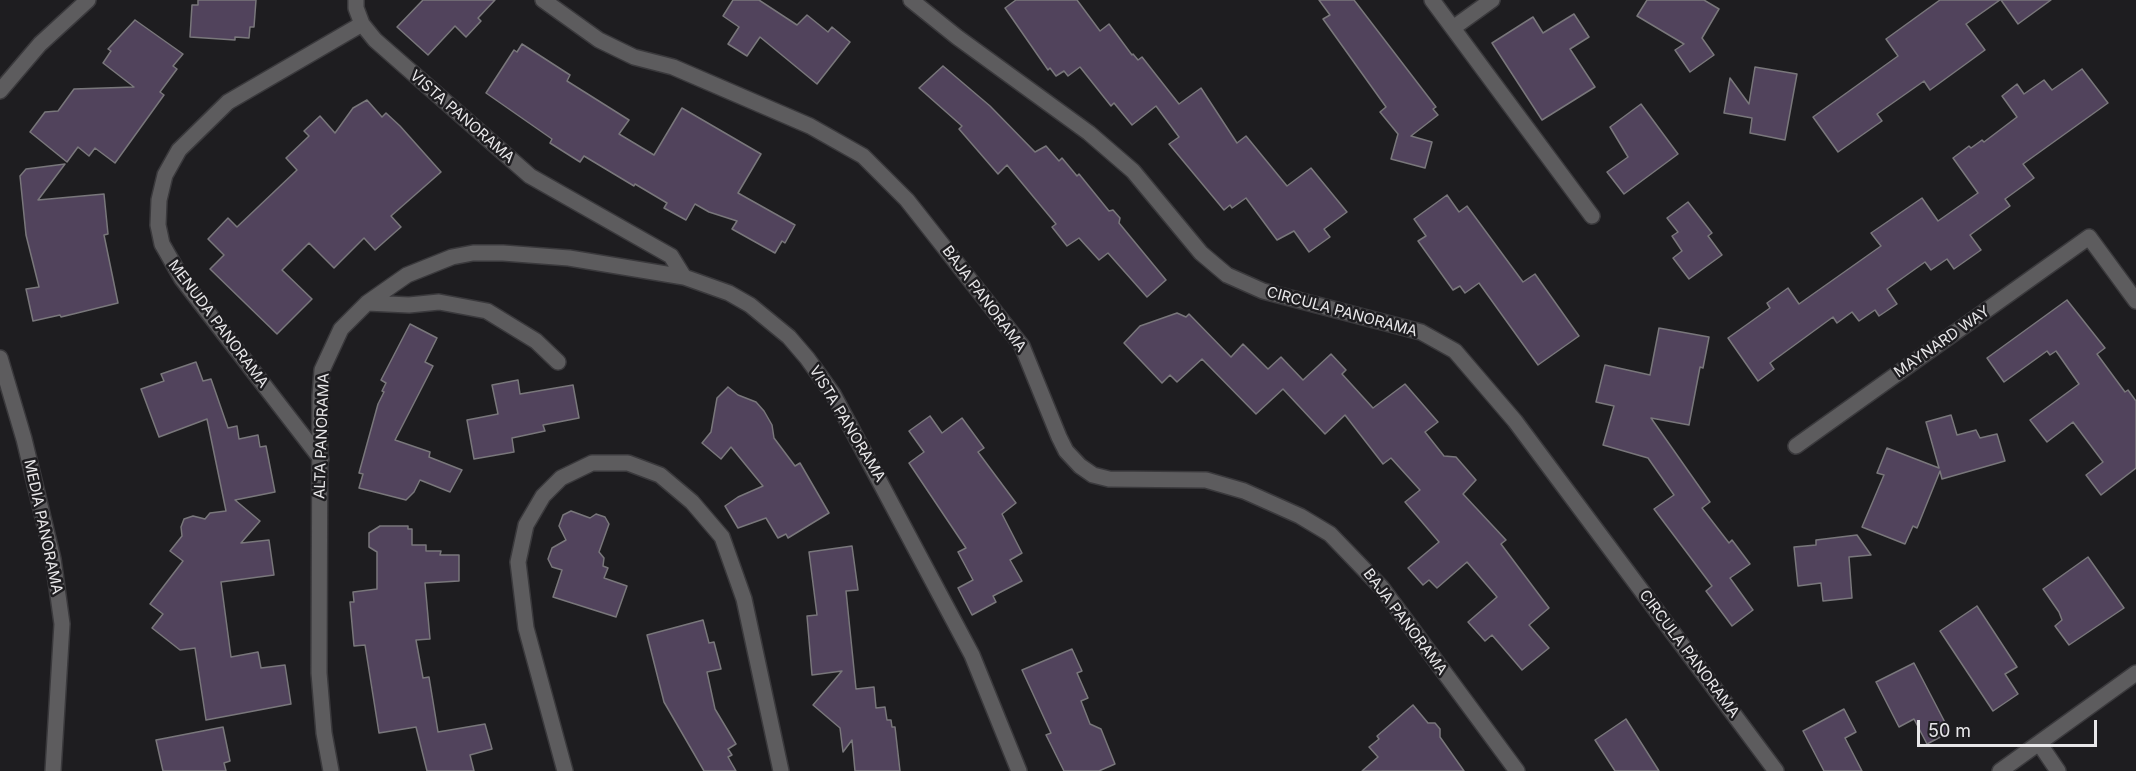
<!DOCTYPE html>
<style>
body{margin:0}
#map{position:relative;width:2136px;height:771px;overflow:hidden;background:#1e1d20;font-family:Inter,sans-serif}
canvas{display:block}
.scale{position:absolute;left:1917px;top:720px;width:180px;height:27px;box-sizing:border-box;border:3px solid #e8e7e9;border-top:0;padding-left:8px;font-size:18px;line-height:21px;white-space:nowrap;color:#e8e7e9;-webkit-text-stroke:4px #1e1d20;paint-order:stroke}
</style>
<div id="map">
<canvas width="2136" height="771"></canvas>
<div class="scale">50 m</div>
</div>
<script>
const ctx = document.querySelector('canvas').getContext('2d');
ctx.lineJoin = 'round';
function paint(path, color) {
  ctx.fillStyle = color;
  ctx.fill(path, 'evenodd');
}
function poly(rows) {
  const path = new Path2D();
  for (const r of rows) {
    path.moveTo(r[0], r[1]);
    for (let i = 2; i < r.length; i += 2) path.lineTo(r[i], r[i + 1]);
  }
  return path;
}
function strokePath(path, color, width, dash) {
  ctx.strokeStyle = color;
  ctx.lineWidth = width;
  ctx.lineCap = dash ? 'butt' : 'round';
  ctx.setLineDash(dash || []);
  ctx.stroke(path);
}
function label(font, color, halo, rows, align = 'center') {
  ctx.font = font + ' Inter,sans-serif';
  ctx.lineWidth = 5;
  ctx.setLineDash([]);
  ctx.textBaseline = 'middle';
  ctx.strokeStyle = halo;
  ctx.fillStyle = color;
  for (const [text, x, y, turn = 0] of rows) {
    ctx.save();
    ctx.translate(x, y);
    ctx.rotate((+turn || 0) * Math.PI / 180);
    ctx.textAlign = isNaN(turn) ? turn : align;
    if (halo) ctx.strokeText(text, 0, 0);
    ctx.fillText(text, 0, 0);
    ctx.restore();
  }
}
const building = poly([
 [198,0,256,0,254,27,250,27,249,38,235,37,235,40,190,37,192,5,198,5,198,0],
 [423,0,495,0,478,18,481,21,466,37,455,26,428,55,397,27,423,0],
 [733,0,759,0,797,25,807,15,828,32,832,27,850,42,817,84,760,37,747,56,728,44,739,27,723,16,733,0],
 [1016,0,1077,0,1100,31,1109,24,1132,55,1133,54,1138,60,1142,57,1179,104,1201,88,1237,143,1246,136,1287,186,1311,168,1347,212,1324,229,1330,237,1309,252,1294,231,1277,240,1246,198,1232,208,1230,205,1224,210,1169,144,1179,137,1156,106,1132,125,1114,103,1111,106,1080,67,1068,76,1064,71,1056,76,1050,68,1048,70,1005,8,1016,0],
 [1319,0,1354,0,1436,107,1433,109,1438,115,1411,136,1432,142,1425,168,1391,159,1398,134,1380,112,1386,107,1323,19,1330,15,1319,0],
 [1647,0,1704,0,1719,9,1702,38,1714,55,1690,72,1675,50,1684,44,1637,16,1647,0],
 [1940,0,2000,0,1966,24,1985,50,1930,90,1924,81,1877,114,1882,121,1838,152,1813,117,1898,56,1886,39,1940,0],
 [2001,0,2051,0,2018,24,2001,0],
 [1574,14,1589,37,1570,49,1595,87,1542,120,1492,43,1533,17,1543,33,1574,14],
 [135,20,183,54,173,66,177,69,160,92,164,95,115,163,95,148,89,156,78,147,67,162,30,132,45,112,58,111,74,89,134,87,103,63,111,51,108,49,135,20],
 [522,44,570,75,567,81,629,120,619,134,654,155,682,108,761,154,738,193,795,225,785,243,782,241,775,253,732,229,737,221,709,212,695,204,686,220,664,208,667,203,635,184,634,186,584,156,580,162,550,143,552,139,486,93,514,50,517,52,522,44],
 [943,66,990,106,1035,152,1046,146,1059,161,1062,158,1077,176,1079,174,1109,211,1113,210,1120,218,1119,223,1166,280,1147,297,1108,253,1099,260,1079,238,1067,246,1052,227,1056,224,1007,165,998,174,959,129,962,126,919,88,943,66],
 [1755,67,1797,74,1785,140,1750,133,1752,118,1724,113,1730,78,1749,104,1755,67],
 [2082,69,2108,103,2023,164,2034,178,2005,199,2010,206,1970,235,1981,250,1954,269,1947,259,1931,270,1925,262,1887,289,1897,304,1879,316,1875,310,1859,321,1852,312,1837,323,1833,317,1770,363,1774,369,1758,381,1728,338,1770,308,1767,303,1788,288,1799,304,1881,246,1871,233,1922,198,1938,221,1978,193,1953,158,1969,146,1971,148,1982,140,1984,142,2017,117,2002,96,2017,84,2024,94,2044,80,2052,90,2082,69],
 [367,100,382,117,386,113,400,126,441,172,391,216,401,227,375,250,364,238,334,268,309,243,282,270,312,299,277,334,210,269,224,255,208,239,228,218,237,227,297,170,286,158,309,136,304,131,320,116,335,133,353,108,367,100],
 [1641,104,1678,154,1624,194,1607,172,1628,157,1610,127,1641,104],
 [65,164,38,200,104,194,108,234,104,235,118,303,61,317,60,315,33,321,26,289,39,287,26,235,20,176,26,169,65,164],
 [1447,195,1459,212,1467,206,1523,282,1535,274,1579,336,1538,365,1479,283,1465,293,1460,286,1453,290,1418,241,1426,236,1414,219,1447,195],
 [1688,202,1712,233,1708,236,1722,255,1689,279,1673,258,1682,251,1672,236,1678,232,1667,218,1688,202],
 [2067,300,2105,348,2097,354,2125,392,2128,390,2136,401,2136,468,2101,495,2086,475,2103,462,2073,422,2047,442,2030,420,2079,384,2056,351,2050,355,2047,351,2004,382,1987,358,2067,300],
 [1177,313,1186,317,1189,314,1231,357,1243,344,1268,369,1281,357,1303,380,1331,354,1346,370,1342,374,1373,408,1405,384,1438,422,1425,432,1444,456,1456,457,1476,480,1463,494,1506,540,1501,544,1549,608,1529,625,1549,648,1522,670,1492,635,1485,641,1468,622,1497,597,1467,562,1437,588,1429,580,1423,585,1408,568,1439,542,1405,502,1420,490,1391,458,1383,464,1345,415,1325,434,1283,389,1256,414,1202,359,1177,382,1170,375,1162,383,1124,343,1140,326,1177,313],
 [410,324,437,338,425,362,433,366,395,440,430,452,429,457,462,470,450,492,420,480,414,492,406,500,359,488,363,474,359,473,378,404,384,392,382,391,386,383,381,380,410,324],
 [1659,328,1709,337,1703,368,1700,367,1689,425,1651,418,1710,502,1702,508,1729,543,1732,540,1750,564,1730,578,1753,610,1732,626,1706,591,1712,586,1654,509,1674,495,1648,458,1603,445,1614,406,1596,402,1605,365,1650,375,1659,328],
 [196,362,203,381,211,379,228,428,237,426,239,439,258,435,260,447,266,446,275,492,235,500,260,521,241,543,269,540,274,575,221,582,231,657,258,652,261,668,285,665,291,704,206,720,195,648,180,650,152,628,163,614,150,604,183,561,170,551,182,536,181,527,184,519,193,516,205,519,210,513,226,511,207,419,159,437,141,389,164,381,161,374,196,362],
 [518,380,520,394,573,385,579,418,543,425,545,431,512,438,514,452,474,459,467,420,498,414,492,385,518,380],
 [728,387,738,395,756,402,764,411,772,425,774,438,795,466,800,463,829,513,788,538,786,534,778,538,766,518,738,528,725,506,738,497,763,486,731,447,721,459,702,443,711,432,717,398,728,387],
 [1951,415,1957,435,1976,430,1980,438,1997,434,2005,461,1942,479,1940,471,1917,528,1913,526,1905,544,1862,527,1884,475,1877,473,1887,448,1939,468,1926,422,1951,415],
 [930,416,942,433,962,418,984,448,978,452,1016,503,1002,514,1022,553,1010,560,1022,581,993,596,996,602,972,615,958,588,973,580,958,552,966,548,909,463,924,452,909,431,930,416],
 [571,511,590,518,596,514,605,517,609,524,599,552,604,558,603,566,608,568,604,578,627,586,616,617,553,597,562,570,552,567,548,559,552,548,566,540,559,526,563,515,571,511],
 [380,526,408,526,408,529,412,529,412,545,426,545,426,551,441,551,440,555,459,555,459,581,425,583,430,639,416,640,423,678,429,677,438,732,485,724,492,749,470,755,474,771,427,771,416,727,379,733,365,645,354,646,350,602,354,602,353,592,377,589,377,552,369,547,369,533,380,526],
 [1857,535,1871,555,1849,557,1852,598,1823,601,1821,583,1798,586,1794,547,1816,545,1816,540,1857,535],
 [852,546,858,590,846,591,856,689,874,687,876,708,885,707,887,720,891,720,892,727,895,727,900,771,855,771,852,740,843,752,840,728,813,705,842,671,812,675,807,616,817,615,809,552,852,546],
 [2088,557,2124,608,2069,645,2055,626,2062,620,2059,612,2043,589,2088,557],
 [1977,606,2017,667,2005,674,2018,694,1993,711,1940,631,1977,606],
 [703,620,709,643,714,642,721,669,707,672,715,709,736,744,728,749,732,755,728,757,736,771,704,771,664,702,647,635,703,620],
 [1072,649,1082,671,1077,673,1088,698,1081,701,1090,724,1101,729,1115,764,1099,771,1064,771,1046,735,1051,733,1022,670,1072,649],
 [1914,663,1950,732,1927,744,1914,719,1899,727,1876,682,1914,663],
 [1413,705,1428,723,1435,723,1440,729,1440,737,1464,771,1362,771,1378,757,1369,747,1379,739,1377,736,1413,705],
 [1844,709,1856,732,1845,738,1862,771,1824,771,1803,731,1844,709],
 [1626,719,1659,771,1615,771,1595,740,1626,719],
 [223,727,230,761,224,763,226,771,163,771,156,740,223,727]
]);
paint(building, '#51435c');
strokePath(building, '#79777b', 1.5);
const minor = poly([
 [356,0,356,8,362,24,375,40,530,176,671,256,684,277,729,293,750,305,789,337,807,358,833,394,972,655,1019,771],
 [543,0,599,40,634,57,673,67,810,126,863,156,907,200,1022,346,1059,437,1066,451,1080,466,1093,475,1109,479,1206,480,1244,491,1300,516,1330,534,1382,588,1517,771],
 [911,0,957,37,1089,133,1133,171,1201,253,1227,275,1263,291,1421,332,1455,351,1515,421,1776,771],
 [1432,0,1592,216],
 [1453,28,1492,0],
 [0,91,40,44,88,0],
 [367,303,409,305,439,302,487,311,536,341,558,362],
 [0,358,24,439,53,559,62,624,53,771],
 [1796,446,2089,237,2136,301],
 [321,459,182,279,162,244,158,225,159,200,165,175,179,150,228,102,362,24],
 [2039,743,2058,771],
 [331,771,324,733,319,673,320,396,322,370,341,329,367,303,407,275,452,257,473,253,503,253,569,258,684,277],
 [565,771,526,628,518,562,526,525,543,496,561,478,592,463,628,463,660,475,692,502,722,537,744,599,781,771],
 [2000,771,2136,673]
]);
strokePath(minor, '#3a393c', 18);
strokePath(minor, '#5d5c5e', 15);
label('15px', '#e8e7e9', '#1e1d20', [
 ["VISTA PANORAMA",462,117,41],
 ["BAJA PANORAMA",984,299,53],
 ["CIRCULA PANORAMA",1342,312,15],
 ["MENUDA PANORAMA",218,324,53],
 ["MAYNARD WAY",1942,342,-35],
 ["VISTA PANORAMA",847,424,59],
 ["ALTA PANORAMA",322,436,-88],
 ["MEDIA PANORAMA",43,527,78],
 ["BAJA PANORAMA",1405,622,53],
 ["CIRCULA PANORAMA",1689,654,53]
]);
</script>
